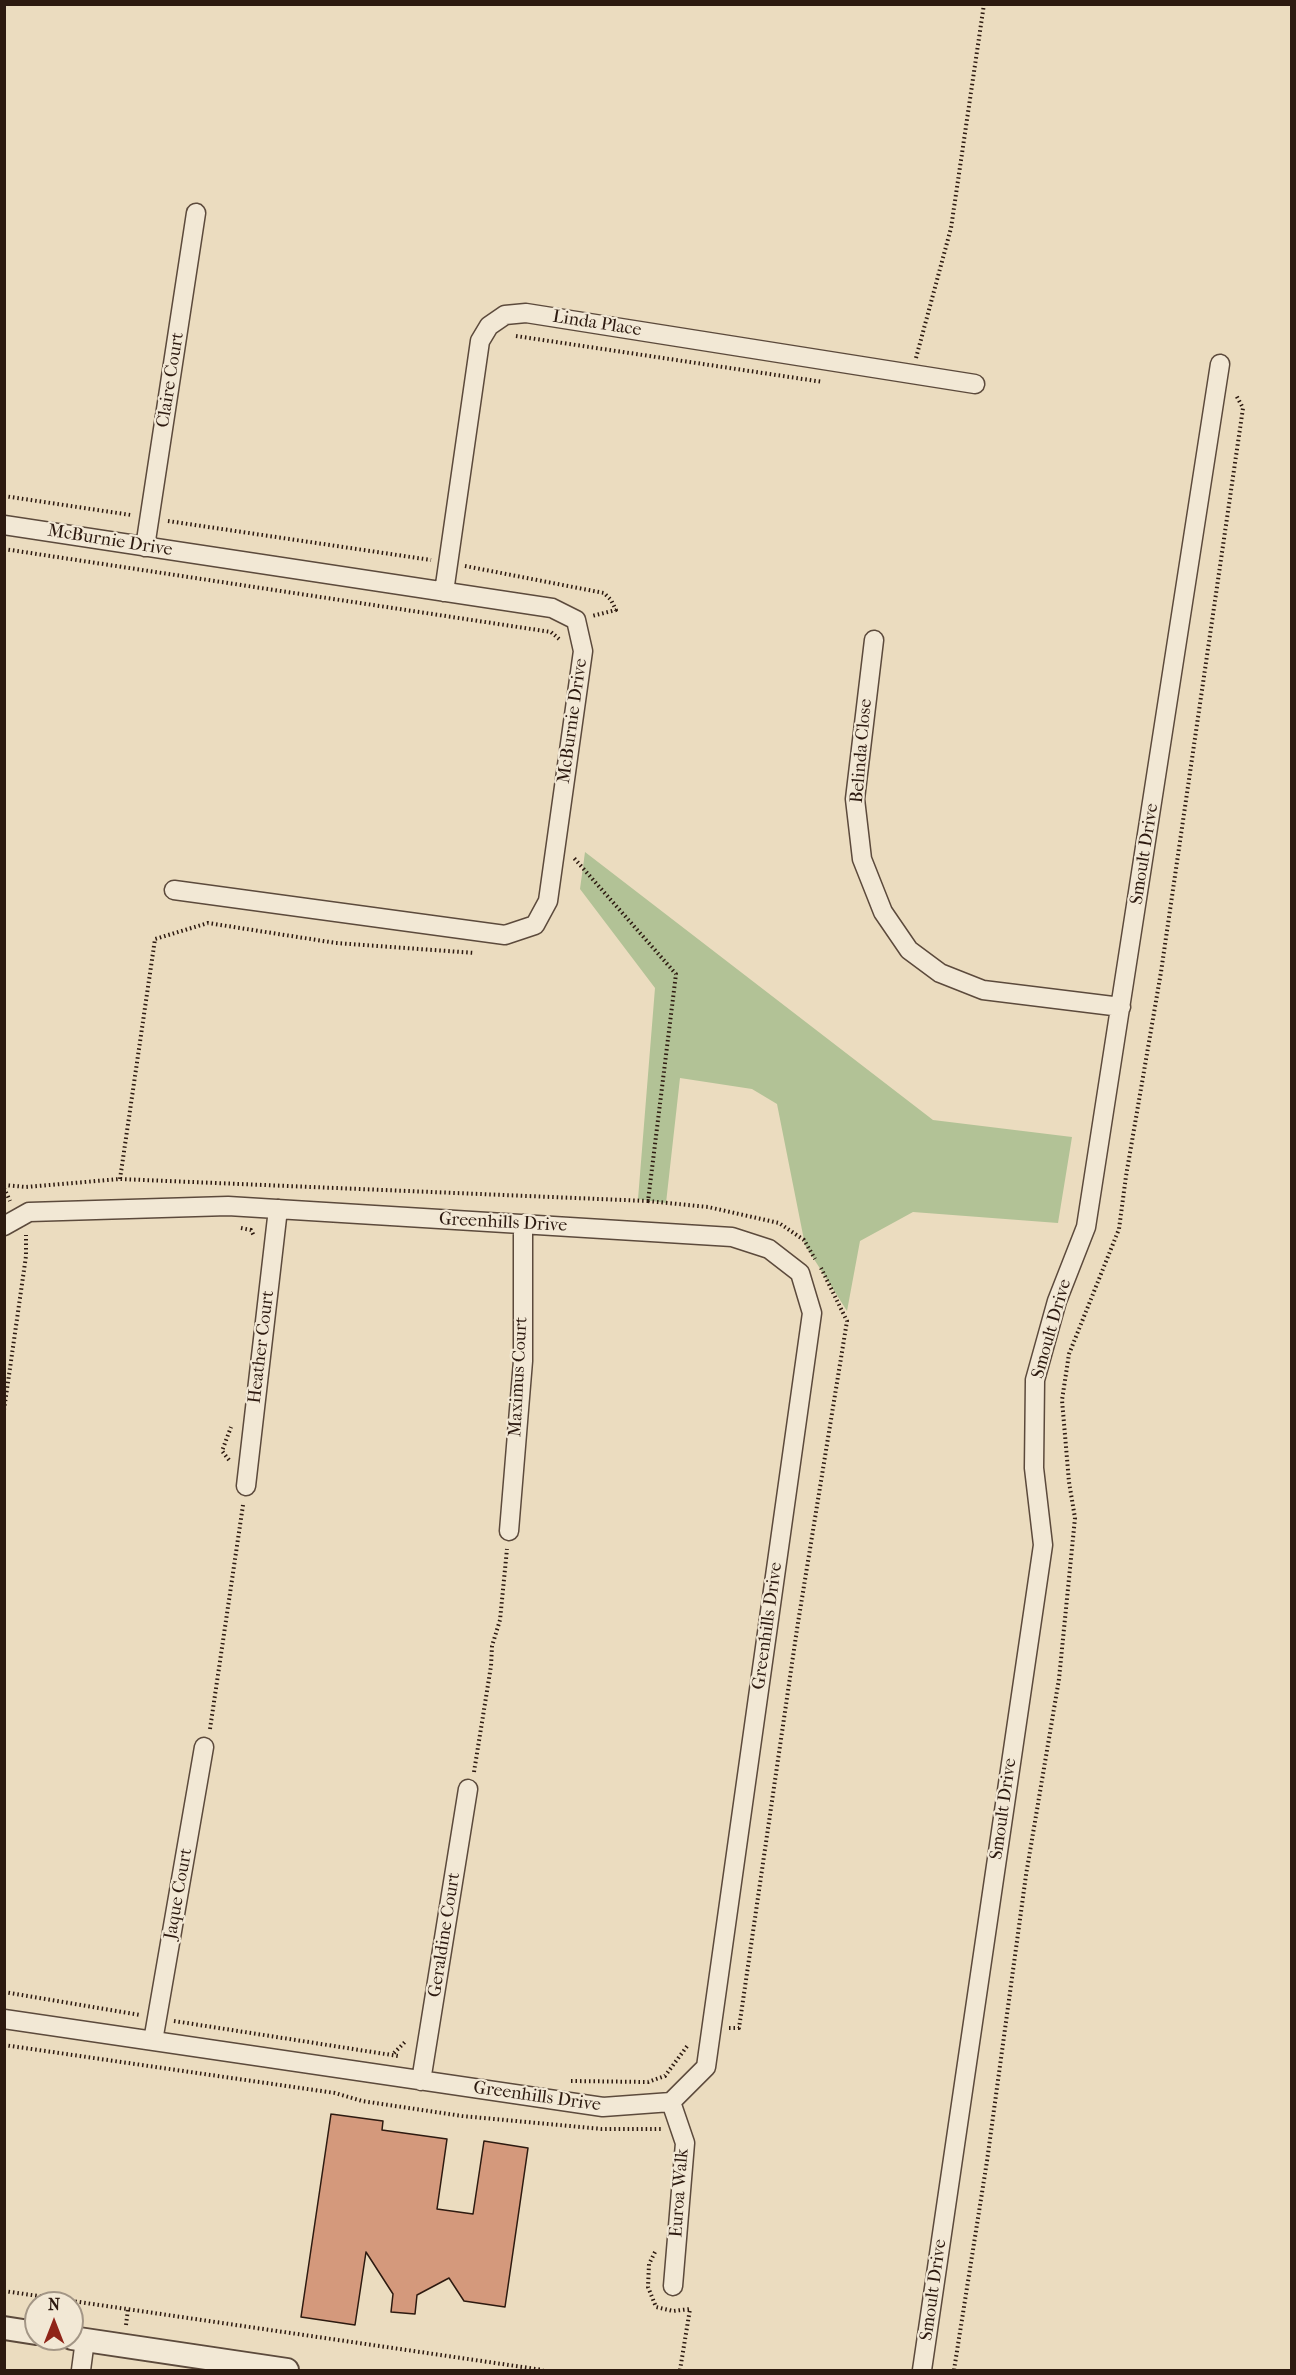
<!DOCTYPE html>
<style>
body{margin:0}
#map{position:relative;width:1296px;height:2375px;overflow:hidden;background:#ebdcbf;font-family:"IM FELL French Canon",serif}
canvas{display:block}
.frame{position:absolute;inset:0;border:6px solid #2d1a10;pointer-events:none}
.north{position:absolute;left:24px;top:2291px;width:60px;height:60px;box-sizing:border-box;background:#f2e8d5;border:2px solid #a39686;border-radius:50%;rotate:0deg;font-size:16px;font-weight:700;line-height:24px;text-align:center;color:#2d1a10}
.north::after{content:'';display:block;margin:auto;width:21px;height:27px;background:#8f2418;clip-path:polygon(50% 0,100% 100%,50% 72%,0 100%)}
</style>
<div id="map">
<canvas width="1296" height="2375"></canvas>
<div class="frame"></div>
<div class="north">N</div>
</div>
<script>
const ctx = document.querySelector('canvas').getContext('2d');
ctx.lineJoin = 'round';
function paint(path, color) {
  ctx.fillStyle = color;
  ctx.fill(path, 'evenodd');
}
function poly(rows) {
  const path = new Path2D();
  for (const r of rows) {
    path.moveTo(r[0], r[1]);
    for (let i = 2; i < r.length; i += 2) path.lineTo(r[i], r[i + 1]);
  }
  return path;
}
function strokePath(path, color, width, dash) {
  ctx.strokeStyle = color;
  ctx.lineWidth = width;
  ctx.lineCap = dash ? 'butt' : 'round';
  ctx.setLineDash(dash || []);
  ctx.stroke(path);
}
function label(font, color, halo, rows, align = 'center') {
  ctx.font = font + ' "IM FELL French Canon",serif';
  ctx.lineWidth = 4.5;
  ctx.setLineDash([]);
  ctx.textBaseline = 'middle';
  ctx.strokeStyle = halo;
  ctx.fillStyle = color;
  for (const [text, x, y, turn = 0] of rows) {
    ctx.save();
    ctx.translate(x, y);
    ctx.rotate((+turn || 0) * Math.PI / 180);
    ctx.textAlign = isNaN(turn) ? turn : align;
    if (halo) ctx.strokeText(text, 0, 0);
    ctx.fillText(text, 0, 0);
    ctx.restore();
  }
}
paint(poly([
 [585,852,933,1120,1072,1137,1058,1223,913,1212,860,1241,847,1311,805,1245,777,1104,752,1089,680,1078,666,1203,638,1199,655,988,580,889]
]), '#b2c296');
const building = poly([
 [331,2114,383,2121,382,2130,447,2139,437,2209,473,2214,484,2141,528,2148,505,2307,464,2301,449,2278,417,2295,415,2314,391,2312,393,2294,366,2252,355,2325,301,2317,331,2114]
]);
paint(building, '#d4997c');
strokePath(building, '#2d1a10', 1.5);
const minor = poly([
 [4,525,552,608,576,620,583,651,548,901,535,925,505,935,174,890],
 [145,547,196,213],
 [444,592,480,341,489,326,505,315,526,313,975,384],
 [874,640,855,799,862,859,883,912,909,950,940,973,983,990,1121,1007],
 [4,1226,29,1212,228,1206,732,1237,769,1249,800,1273,812,1313,706,2067,671,2102,603,2107,4,2019],
 [246,1486,278,1209],
 [509,1531,523,1361,523,1224],
 [153,2041,204,1747],
 [421,2081,468,1789],
 [671,2102,685,2143,673,2286],
 [81,2370,85,2340],
 [922,2370,1043,1545,1034,1468,1035,1380,1057,1301,1086,1227,1220,364]
]);
const tertiary = poly([
 [4,2328,36,2333],
 [72,2338,287,2370]
]);
strokePath(minor, '#5c4a3c', 21);
strokePath(tertiary, '#5c4a3c', 26);
strokePath(poly([
 [516,336,823,382],
 [916,358,951,228,984,4],
 [4,496,131,515],
 [168,521,431,560],
 [4,549,551,632,559,639],
 [465,566,604,593,611,600,616,610,592,616],
 [120,1179,155,939,208,923,336,943,475,953],
 [4,1185,26,1187,120,1179,648,1201,676,974,574,858],
 [4,1188,10,1201],
 [648,1201,708,1207,779,1223,804,1240,815,1259],
 [241,1228,251,1230,254,1236],
 [4,1410,26,1256,26,1235],
 [229,1460,222,1451,231,1427],
 [210,1729,243,1505],
 [474,1772,491,1666,492,1646,500,1620,507,1549],
 [4,1992,140,2015],
 [174,2021,398,2056],
 [729,2028,739,2028,797,1629,847,1321,821,1268],
 [4,2045,335,2093,362,2101,462,2116,602,2129,661,2129],
 [394,2053,405,2042],
 [571,2081,648,2082,665,2076,688,2045],
 [655,2252,649,2264,648,2287,656,2307,673,2311,690,2309,680,2370],
 [4,2291,543,2370],
 [126,2325,128,2309],
 [954,2370,987,2161,1026,1875,1059,1679,1075,1518,1069,1482,1062,1400,1069,1354,1119,1229,1126,1176,1161,972,1243,408,1236,395]
]), '#2d1a10', 4, [1.5, 3]);
strokePath(minor, '#f2e8d5', 18);
strokePath(tertiary, '#f2e8d5', 22);
label('18px', '#2d1a10', '#f2e8d5', [
 ["Linda Place",597,324,9],
 ["Claire Court",171,380,-81],
 ["McBurnie Drive",110,541,9],
 ["McBurnie Drive",573,721,-82],
 ["Belinda Close",862,751,-85],
 ["Smoult Drive",1145,854,-81],
 ["Greenhills Drive",503,1223,3],
 ["Smoult Drive",1052,1329,-74],
 ["Heather Court",262,1347,-83],
 ["Maximus Court",519,1377,-87],
 ["Greenhills Drive",768,1626,-82],
 ["Smoult Drive",1004,1809,-82],
 ["Jaque Court",179,1894,-80],
 ["Geraldine Court",445,1935,-81],
 ["Greenhills Drive",537,2097,8],
 ["Euroa Walk",680,2193,-86],
 ["Smoult Drive",934,2290,-82]
]);
</script>
